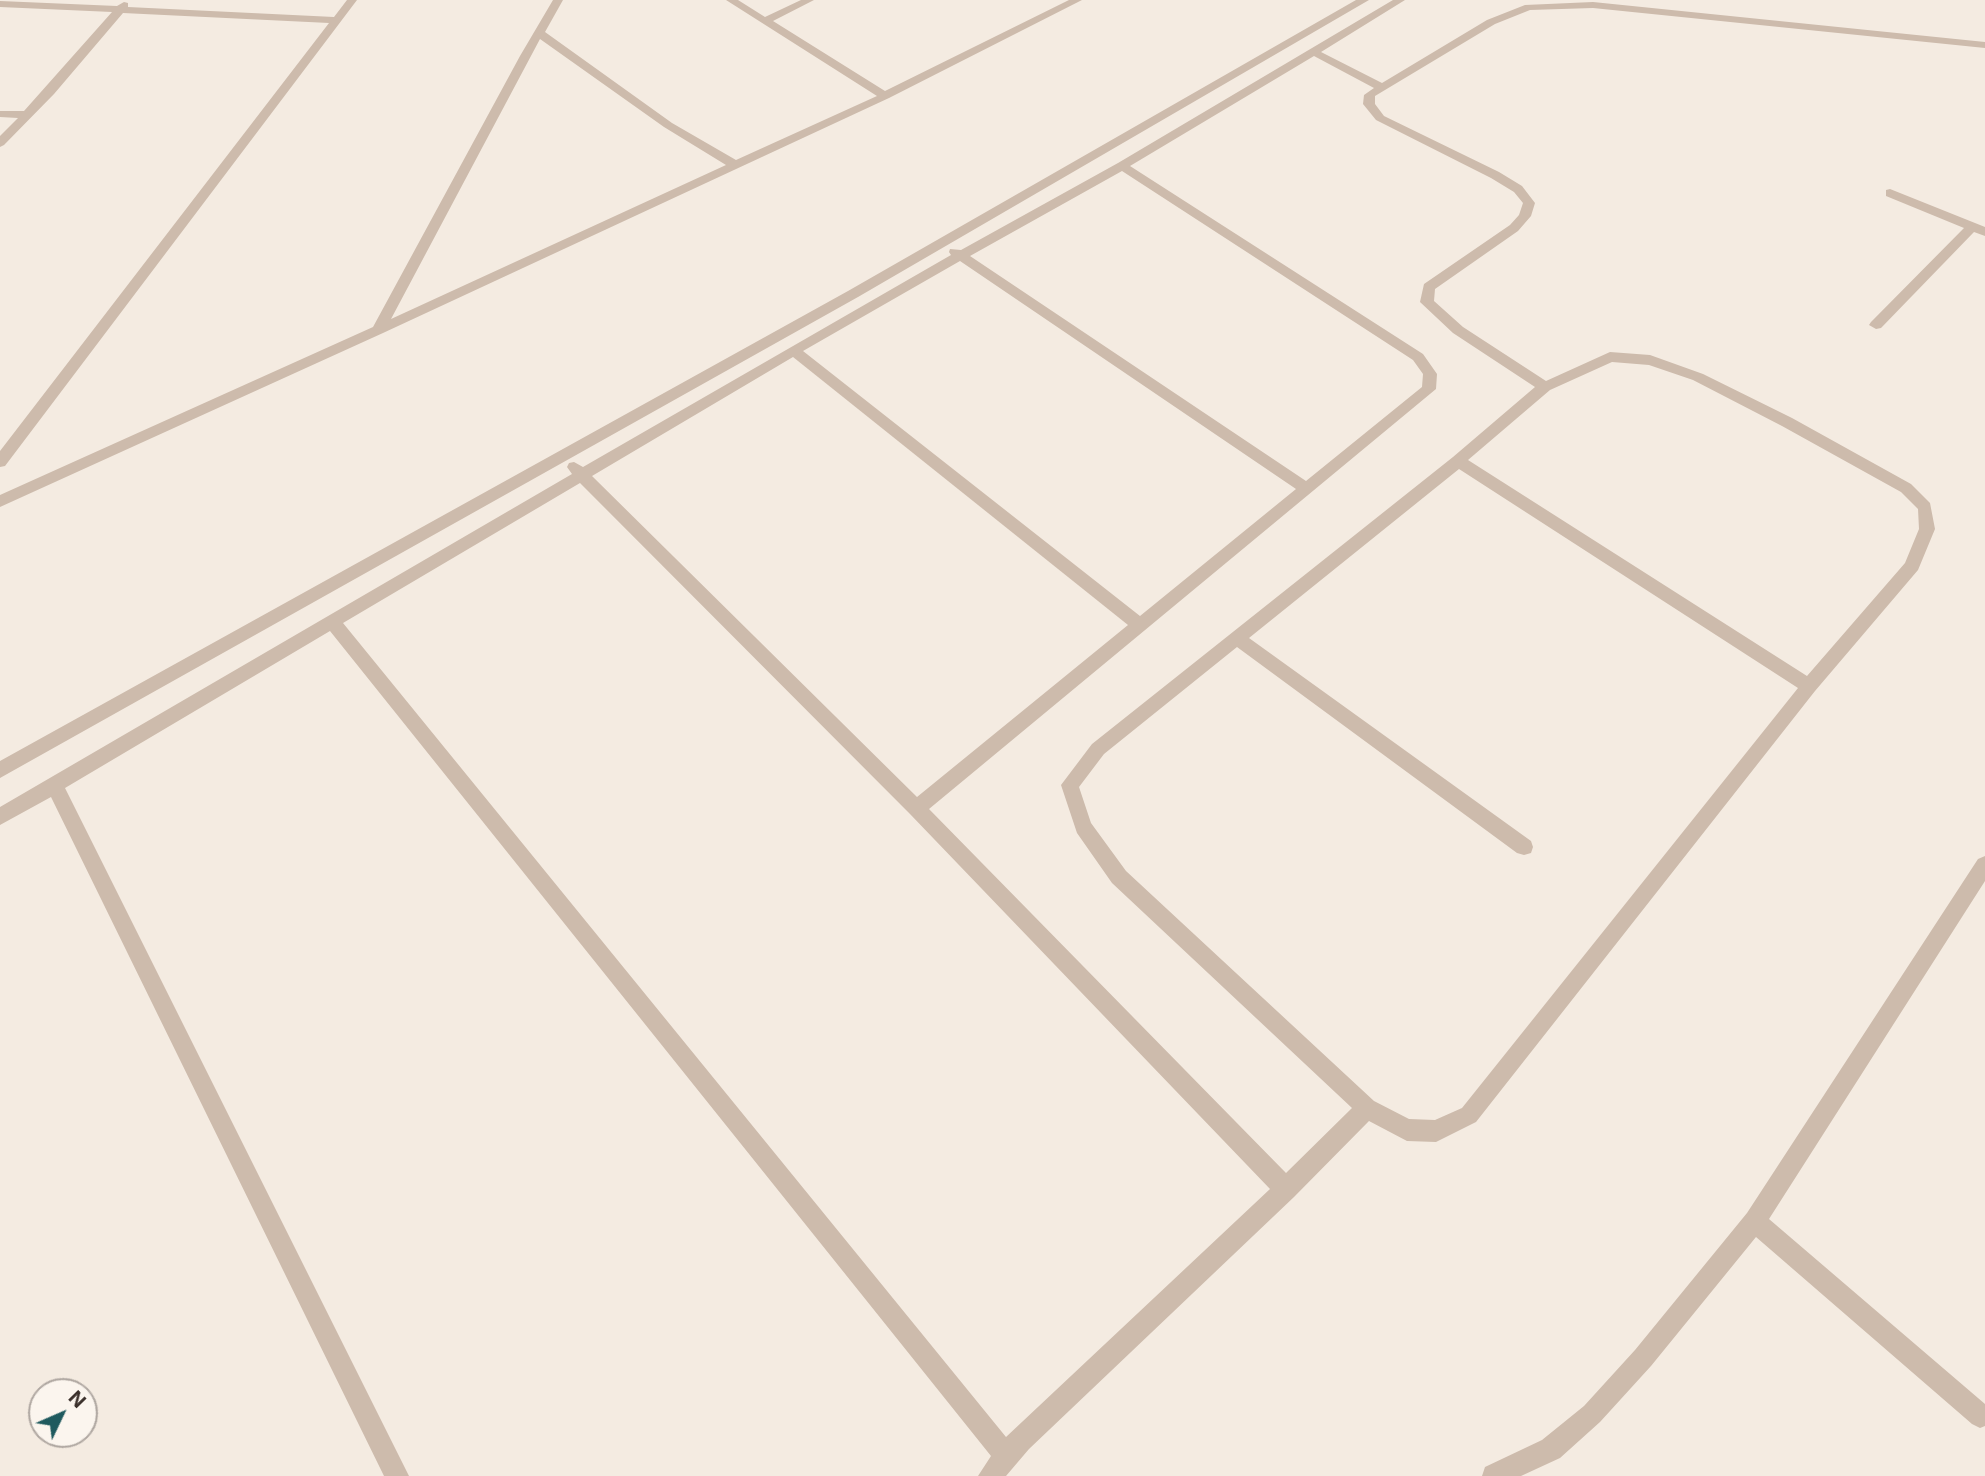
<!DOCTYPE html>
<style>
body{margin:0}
#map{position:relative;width:1985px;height:1476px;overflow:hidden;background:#f4ebe1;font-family:Inter,sans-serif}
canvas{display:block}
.north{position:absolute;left:28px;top:1378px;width:70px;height:70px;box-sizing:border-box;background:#fbf5ee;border:2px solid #aea6a0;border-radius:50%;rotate:46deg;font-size:19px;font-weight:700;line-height:28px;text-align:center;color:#3b302b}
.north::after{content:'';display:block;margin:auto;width:24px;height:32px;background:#1f5a5e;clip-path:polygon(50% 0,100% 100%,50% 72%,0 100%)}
</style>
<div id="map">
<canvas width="1985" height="1476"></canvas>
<div class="north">N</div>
</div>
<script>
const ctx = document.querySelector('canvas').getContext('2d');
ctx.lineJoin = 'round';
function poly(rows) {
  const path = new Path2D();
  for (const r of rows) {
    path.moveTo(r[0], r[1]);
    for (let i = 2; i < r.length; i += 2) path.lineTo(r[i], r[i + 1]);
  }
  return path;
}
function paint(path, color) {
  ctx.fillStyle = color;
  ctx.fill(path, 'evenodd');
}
paint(poly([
 [347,0,357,0,5,466,0,467,0,451,329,23,123,13,54,94,4,145,0,147,0,136,18,118,0,117,0,111,24,111,112,12,0,7,0,1,117,6,124,2,128,3,128,7,334,17,347,0],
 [553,0,563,0,545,32,672,123,736,160,877,96,726,0,738,0,765,17,801,0,814,0,773,21,885,91,1069,0,1082,0,889,98,383,333,0,507,0,495,373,327,520,56,553,0],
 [540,39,664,127,726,165,391,319,540,39],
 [1356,0,1369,0,858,297,0,778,0,761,848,291,1356,0],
 [1393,0,1405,0,1321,52,1382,83,1487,20,1525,5,1593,2,1985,42,1985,48,1593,8,1530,10,1495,24,1375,96,1375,104,1384,116,1499,172,1522,186,1535,203,1531,216,1518,231,1435,289,1434,301,1463,327,1546,381,1610,352,1650,355,1703,374,1792,418,1911,484,1930,503,1935,529,1918,570,1815,691,1476,1122,1436,1142,1407,1141,1369,1121,1294,1197,1029,1449,1006,1476,978,1476,991,1456,330,631,65,788,409,1476,384,1476,51,797,0,825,0,807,572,474,567,467,569,463,574,462,583,467,951,255,949,252,950,249,961,250,1118,163,1393,0],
 [1314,56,1374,88,1364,95,1363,104,1376,120,1491,178,1514,192,1523,203,1519,215,1510,225,1424,284,1420,302,1453,333,1535,387,1453,457,1092,744,1061,785,1077,833,1112,883,1352,1108,1286,1173,929,809,1436,389,1437,374,1423,354,1130,166,1314,56],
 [1122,171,1413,360,1423,374,1422,387,1306,481,970,256,1122,171],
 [960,261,1296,489,1140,616,803,351,960,261],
 [793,357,1128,625,917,797,592,476,793,357],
 [1612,362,1649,365,1693,380,1782,426,1901,492,1918,509,1919,529,1905,563,1807,676,1468,460,1550,390,1612,362],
 [1459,469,1798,688,1462,1108,1435,1120,1409,1119,1374,1101,1126,871,1091,823,1079,787,1104,754,1237,647,1517,853,1524,855,1531,853,1533,847,1531,841,1249,638,1459,469],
 [580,483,910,814,1270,1189,1006,1437,343,623,580,483],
 [1890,189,1985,227,1985,236,1974,232,1881,328,1876,329,1869,325,1871,322,1964,228,1886,196,1886,190,1890,189],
 [1985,856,1985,881,1769,1219,1985,1404,1985,1426,1980,1428,1972,1424,1756,1237,1651,1366,1600,1422,1560,1458,1521,1476,1482,1476,1485,1467,1542,1440,1584,1406,1635,1350,1747,1213,1978,859,1985,856]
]), '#cdbbac');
</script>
